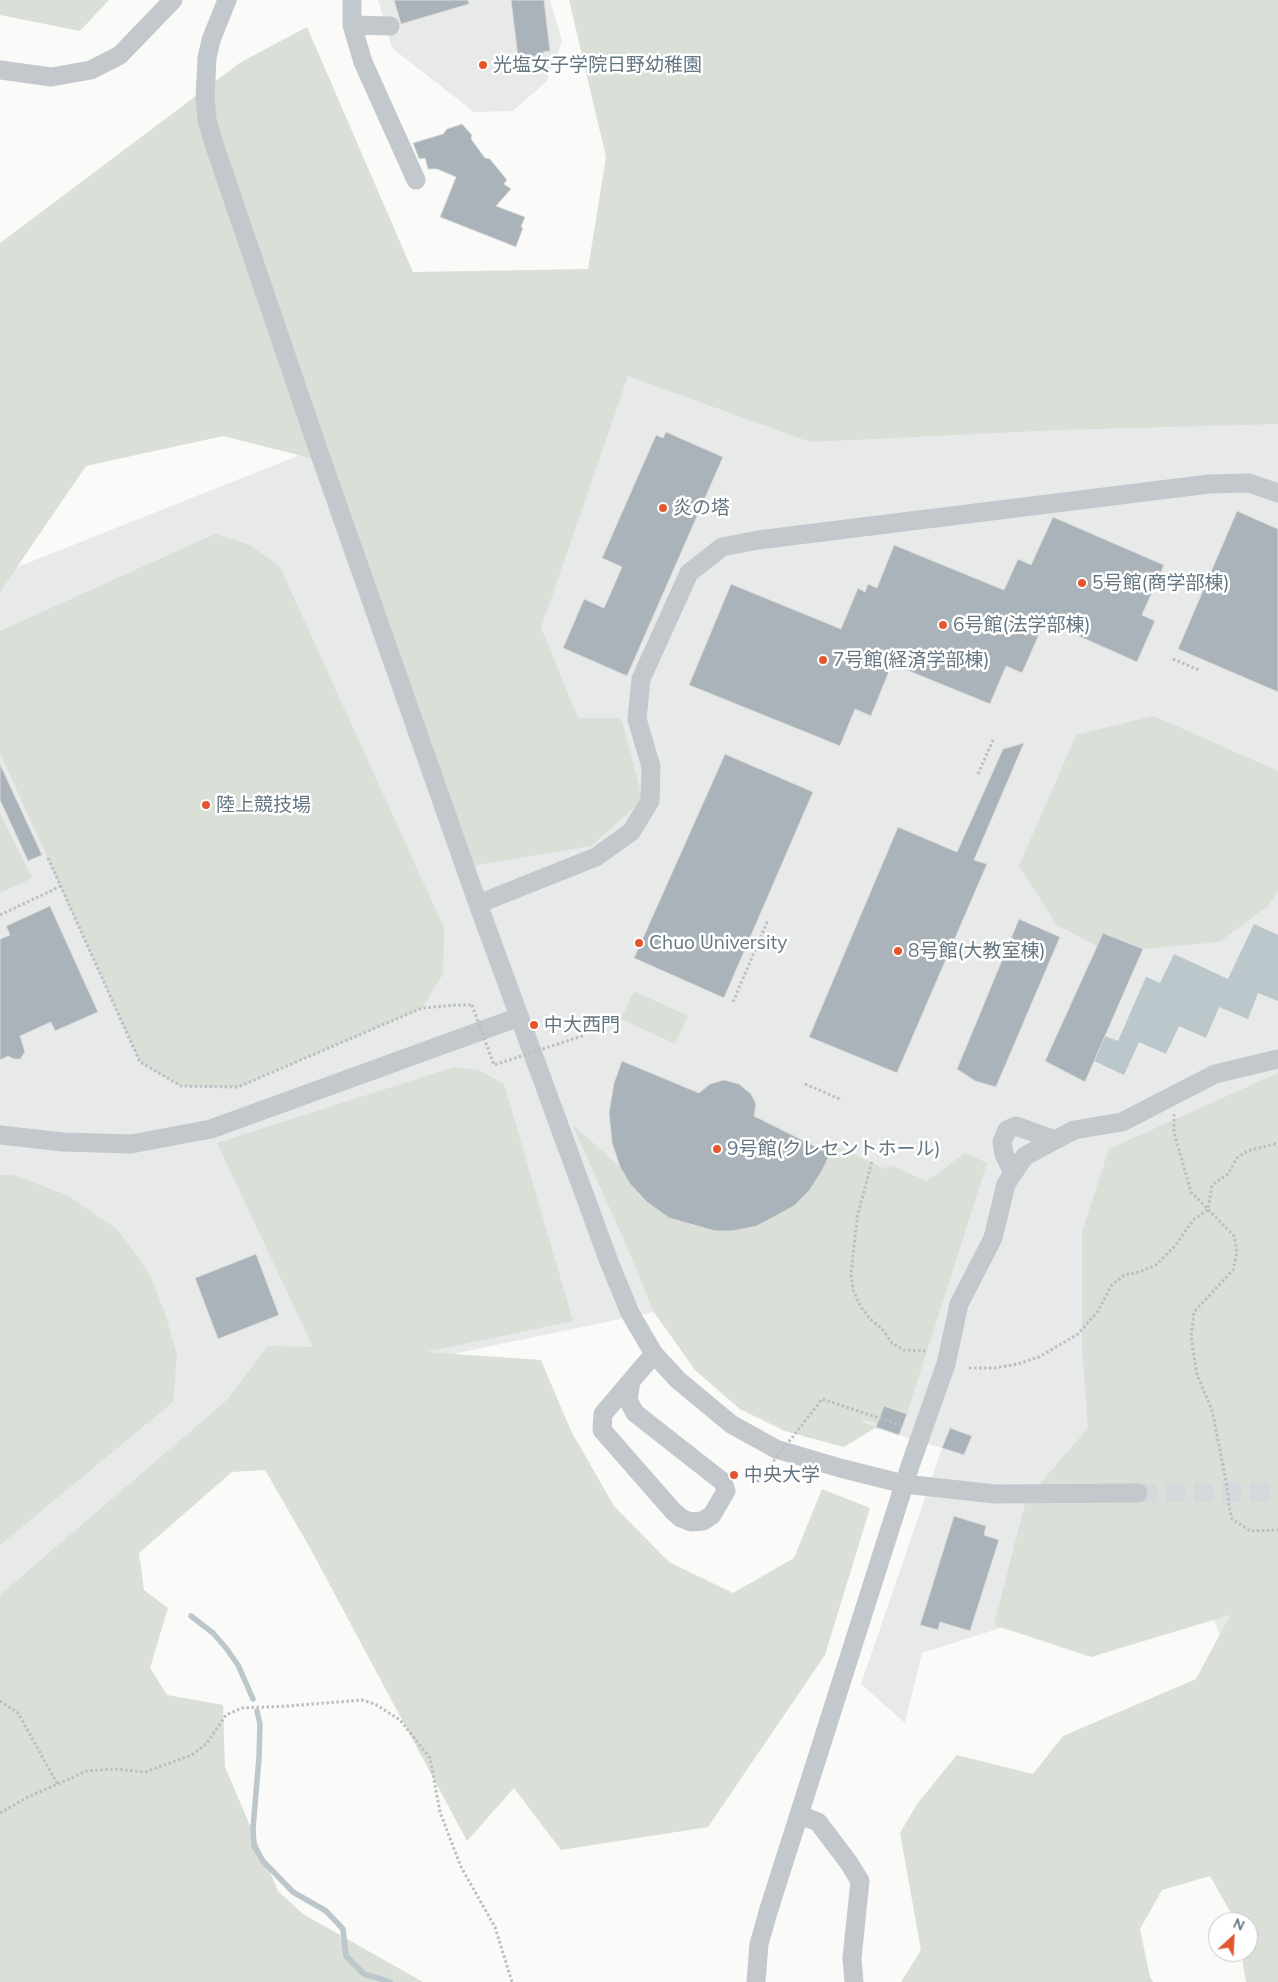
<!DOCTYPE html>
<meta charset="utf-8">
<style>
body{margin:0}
#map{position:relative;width:1278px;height:1982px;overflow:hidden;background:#fafaf8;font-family:Mulish,sans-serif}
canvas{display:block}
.north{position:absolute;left:1208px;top:1912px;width:50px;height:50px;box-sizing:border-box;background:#fff;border:1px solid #c1c8cd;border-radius:50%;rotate:25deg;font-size:14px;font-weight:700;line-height:20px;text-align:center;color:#657683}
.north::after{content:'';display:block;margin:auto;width:18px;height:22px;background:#e4572e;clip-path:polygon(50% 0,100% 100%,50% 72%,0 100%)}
</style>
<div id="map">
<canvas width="1278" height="1982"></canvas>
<div class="north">N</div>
</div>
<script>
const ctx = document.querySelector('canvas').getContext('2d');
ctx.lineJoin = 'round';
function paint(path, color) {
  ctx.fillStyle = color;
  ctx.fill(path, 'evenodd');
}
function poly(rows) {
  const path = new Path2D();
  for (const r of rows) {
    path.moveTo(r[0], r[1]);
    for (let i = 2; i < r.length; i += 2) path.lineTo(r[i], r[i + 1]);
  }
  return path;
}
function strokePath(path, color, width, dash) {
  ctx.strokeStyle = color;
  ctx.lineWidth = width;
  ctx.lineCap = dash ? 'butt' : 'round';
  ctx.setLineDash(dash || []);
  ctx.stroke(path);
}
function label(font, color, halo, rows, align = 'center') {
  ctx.font = font + ' Mulish,"Noto Sans JP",sans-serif';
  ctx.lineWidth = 5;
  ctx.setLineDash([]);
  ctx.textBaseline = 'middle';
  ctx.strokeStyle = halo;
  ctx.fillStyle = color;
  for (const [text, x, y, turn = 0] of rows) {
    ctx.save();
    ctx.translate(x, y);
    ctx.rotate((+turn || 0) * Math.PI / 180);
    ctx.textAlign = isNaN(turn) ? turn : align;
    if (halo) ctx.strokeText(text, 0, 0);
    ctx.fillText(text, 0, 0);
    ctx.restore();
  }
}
paint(poly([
 [378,0,550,0,562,41,547,81,513,111,474,112,392,48],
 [660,299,1278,303,1278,1776,1192,1567,922,1653,905,1723,861,1684,942,1448,875,1428,844,1447,785,1431,740,1409,695,1370,654,1312,248,1397,0,1604,0,574,330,443]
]), '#e8e9e9');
paint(poly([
 [0,0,109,0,80,31,0,15],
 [569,0,1278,0,1278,424,1058,430,810,442,628,376,541,628,578,718,621,718,643,800,591,846,471,866,318,460,223,436,86,466,0,592,0,243,241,62,307,27,413,272,588,269,606,157],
 [215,534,250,545,280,567,444,928,443,974,422,1008,238,1087,181,1086,140,1062,0,753,0,631],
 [1154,716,1278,771,1278,891,1268,906,1219,942,1143,949,1103,933,1097,946,1057,925,1019,866,1076,735],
 [0,813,32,878,0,893],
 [634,991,688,1016,675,1044,621,1019],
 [454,1067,479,1070,504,1084,573,1321,426,1352,541,1360,571,1431,614,1506,669,1562,733,1593,794,1558,822,1489,870,1508,825,1655,708,1827,561,1850,514,1788,467,1841,310,1548,265,1470,232,1472,139,1553,144,1590,168,1608,150,1668,167,1695,223,1705,225,1767,278,1891,303,1914,423,1982,0,1982,0,1595,227,1400,268,1346,313,1347,217,1143],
 [1278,1073,1278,1982,1246,1982,1241,1952,1248,1952,1248,1922,1236,1922,1210,1876,1162,1890,1140,1929,1150,1977,1153,1982,901,1982,921,1950,900,1833,917,1804,957,1755,1033,1774,1063,1736,1196,1679,1230,1615,1091,1657,994,1625,1026,1500,1088,1428,1082,1348,1082,1232,1109,1149],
 [572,1124,620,1167,630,1184,647,1202,669,1218,715,1231,733,1231,757,1226,794,1206,809,1191,822,1171,836,1146,886,1169,890,1165,927,1181,965,1153,987,1163,907,1414,884,1406,881,1413,885,1427,863,1419,862,1422,886,1431,875,1428,844,1447,785,1431,740,1409,695,1370,654,1312,624,1240],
 [0,1175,13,1175,67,1195,118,1230,149,1273,165,1313,177,1355,173,1402,0,1545]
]), '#dadfd7');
paint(poly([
 [1254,924,1278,935,1278,1001,1258,993,1248,1019,1219,1007,1206,1038,1179,1026,1166,1054,1139,1042,1124,1075,1094,1061,1105,1036,1118,1041,1146,977,1160,983,1174,954,1228,979]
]), '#bbc7cb');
strokePath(poly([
 [191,1616,213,1633,226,1648,238,1665,253,1699],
 [257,1711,260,1724,259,1758,253,1828,254,1846,263,1861,293,1892,326,1911,343,1929,346,1956,364,1974,390,1982]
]), '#bbc7cb', 5.5);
const building = poly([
 [394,0,468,0,469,4,401,24,394,0],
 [511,0,544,0,550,51,543,52,544,55,518,58,511,0],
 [462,124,472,135,471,139,485,158,490,159,507,180,504,184,511,189,496,206,525,217,521,227,523,228,516,247,440,217,456,177,437,169,428,169,425,158,419,159,413,143,443,134,447,129,462,124],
 [666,432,723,457,627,676,563,648,584,599,604,608,622,567,602,558,656,435,663,438,666,432],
 [1237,511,1278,529,1278,692,1178,649,1237,511],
 [1053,517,1164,565,1142,615,1155,621,1137,662,1045,621,1022,673,1006,666,990,704,892,664,871,716,855,709,840,746,689,685,731,584,841,629,858,588,865,592,868,584,877,588,894,545,1004,590,1018,559,1031,565,1053,517],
 [1024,743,974,860,987,864,897,1073,809,1037,898,827,957,852,1003,749,1024,743],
 [725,754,813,792,724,998,634,958,725,754],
 [0,764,42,855,28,861,0,800,0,764],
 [50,906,98,1012,55,1031,51,1022,20,1036,25,1052,20,1059,14,1059,8,1056,0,1060,0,939,10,935,6,926,50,906],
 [1019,919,1060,937,996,1087,975,1081,957,1069,1019,919],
 [1103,933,1143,949,1085,1082,1045,1061,1103,933],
 [622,1061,699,1093,710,1084,724,1080,739,1084,751,1094,756,1104,754,1116,830,1154,822,1171,809,1191,794,1206,757,1226,733,1231,715,1231,669,1218,647,1202,630,1184,620,1167,612,1143,609,1113,614,1083,622,1061],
 [256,1254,279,1315,218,1339,195,1278,256,1254],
 [884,1406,907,1414,899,1435,876,1427,884,1406],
 [950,1428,972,1436,964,1455,942,1448,950,1428],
 [954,1516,986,1526,984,1535,999,1540,970,1631,940,1622,938,1630,920,1625,954,1516]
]);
paint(building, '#aab3b9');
strokePath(building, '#dcdcda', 1);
strokePath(poly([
 [1138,1493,1278,1492]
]), '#d5d9db', 19, [19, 9]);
strokePath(poly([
 [1173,659,1199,670],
 [978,774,993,740],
 [48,858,140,1062,181,1086,238,1087,422,1008,456,1005,472,1005],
 [0,915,61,886],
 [733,1002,768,920],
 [805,1084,842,1100],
 [1174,1114,1174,1132,1191,1192,1234,1236,1237,1252,1233,1270,1194,1312,1191,1337,1197,1375,1212,1410,1227,1486,1229,1506,1232,1519,1250,1531,1278,1530],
 [872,1162,858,1213,851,1272,853,1290,861,1307,870,1319,882,1329,892,1343,904,1350,927,1351],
 [969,1368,995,1368,1018,1364,1039,1357,1078,1334,1098,1311,1111,1286,1124,1275,1139,1272,1156,1265,1175,1246,1193,1220,1208,1210,1212,1185,1228,1174,1237,1158,1247,1151,1275,1144,1278,1146],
 [795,1434,822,1399,903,1426],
 [757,1482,767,1469],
 [0,1701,18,1713,58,1785],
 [0,1813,26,1798,87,1771,115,1769,145,1772,192,1755,207,1743,226,1715,242,1708,288,1706,362,1700,375,1704,400,1720,430,1758,440,1812,461,1867,495,1927,512,1982]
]), '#bbbfc2', 3, [2.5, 2.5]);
strokePath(poly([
 [227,0,211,40,207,58,205,98,207,120,213,141,320,455,478,904,608,1259,630,1313,654,1354,678,1380,731,1424,776,1449,840,1468,904,1484,995,1494,1138,1493],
 [352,0,352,25,363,62,416,180],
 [352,25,390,26],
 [0,70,51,77,91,70,120,55,173,0],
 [478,904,596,857,631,832,650,801,651,767,637,719,641,679,689,573,722,547,758,540,1209,484,1249,483,1278,493],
 [0,1135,63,1142,131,1144,211,1129,519,1017],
 [1013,1173,1004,1154,1002,1142,1007,1130,1016,1126,1055,1140],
 [631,1381,628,1400,635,1413,723,1482,726,1491,712,1515,703,1521,691,1522,681,1518,673,1511,602,1430,603,1414,631,1381,654,1354],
 [800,1815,818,1822,849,1863,860,1881,852,1958,854,1982],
 [756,1982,759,1944,769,1909,911,1463,946,1364,959,1304,993,1238,1006,1184,1025,1156,1074,1130,1122,1122,1215,1074,1278,1059]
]), '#c3c8cc', 19);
strokePath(poly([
 [472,1005,494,1065,585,1035],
 [767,1469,795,1434]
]), '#bbbfc2', 3, [2.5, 2.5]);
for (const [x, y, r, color] of [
 [483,65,5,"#e4572e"],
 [663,508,5,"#e4572e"],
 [1082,583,5,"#e4572e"],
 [943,625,5,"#e4572e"],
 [823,660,5,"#e4572e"],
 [206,805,5,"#e4572e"],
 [639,943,5,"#e4572e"],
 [898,951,5,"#e4572e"],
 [534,1025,5,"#e4572e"],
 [717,1149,5,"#e4572e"],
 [734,1475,5,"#e4572e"]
]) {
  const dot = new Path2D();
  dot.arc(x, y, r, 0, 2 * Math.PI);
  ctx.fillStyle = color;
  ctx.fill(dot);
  strokePath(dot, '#fff', 2);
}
label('19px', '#657683', '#fff', [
 ["光塩女子学院日野幼稚園",493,65],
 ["炎の塔",673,508],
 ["5号館(商学部棟)",1092,583],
 ["6号館(法学部棟)",953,625],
 ["7号館(経済学部棟)",833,660],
 ["陸上競技場",216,805],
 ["Chuo University",649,943],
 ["8号館(大教室棟)",908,951],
 ["中大西門",544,1025],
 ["9号館(クレセントホール)",727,1149],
 ["中央大学",744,1475]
], 'left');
</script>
